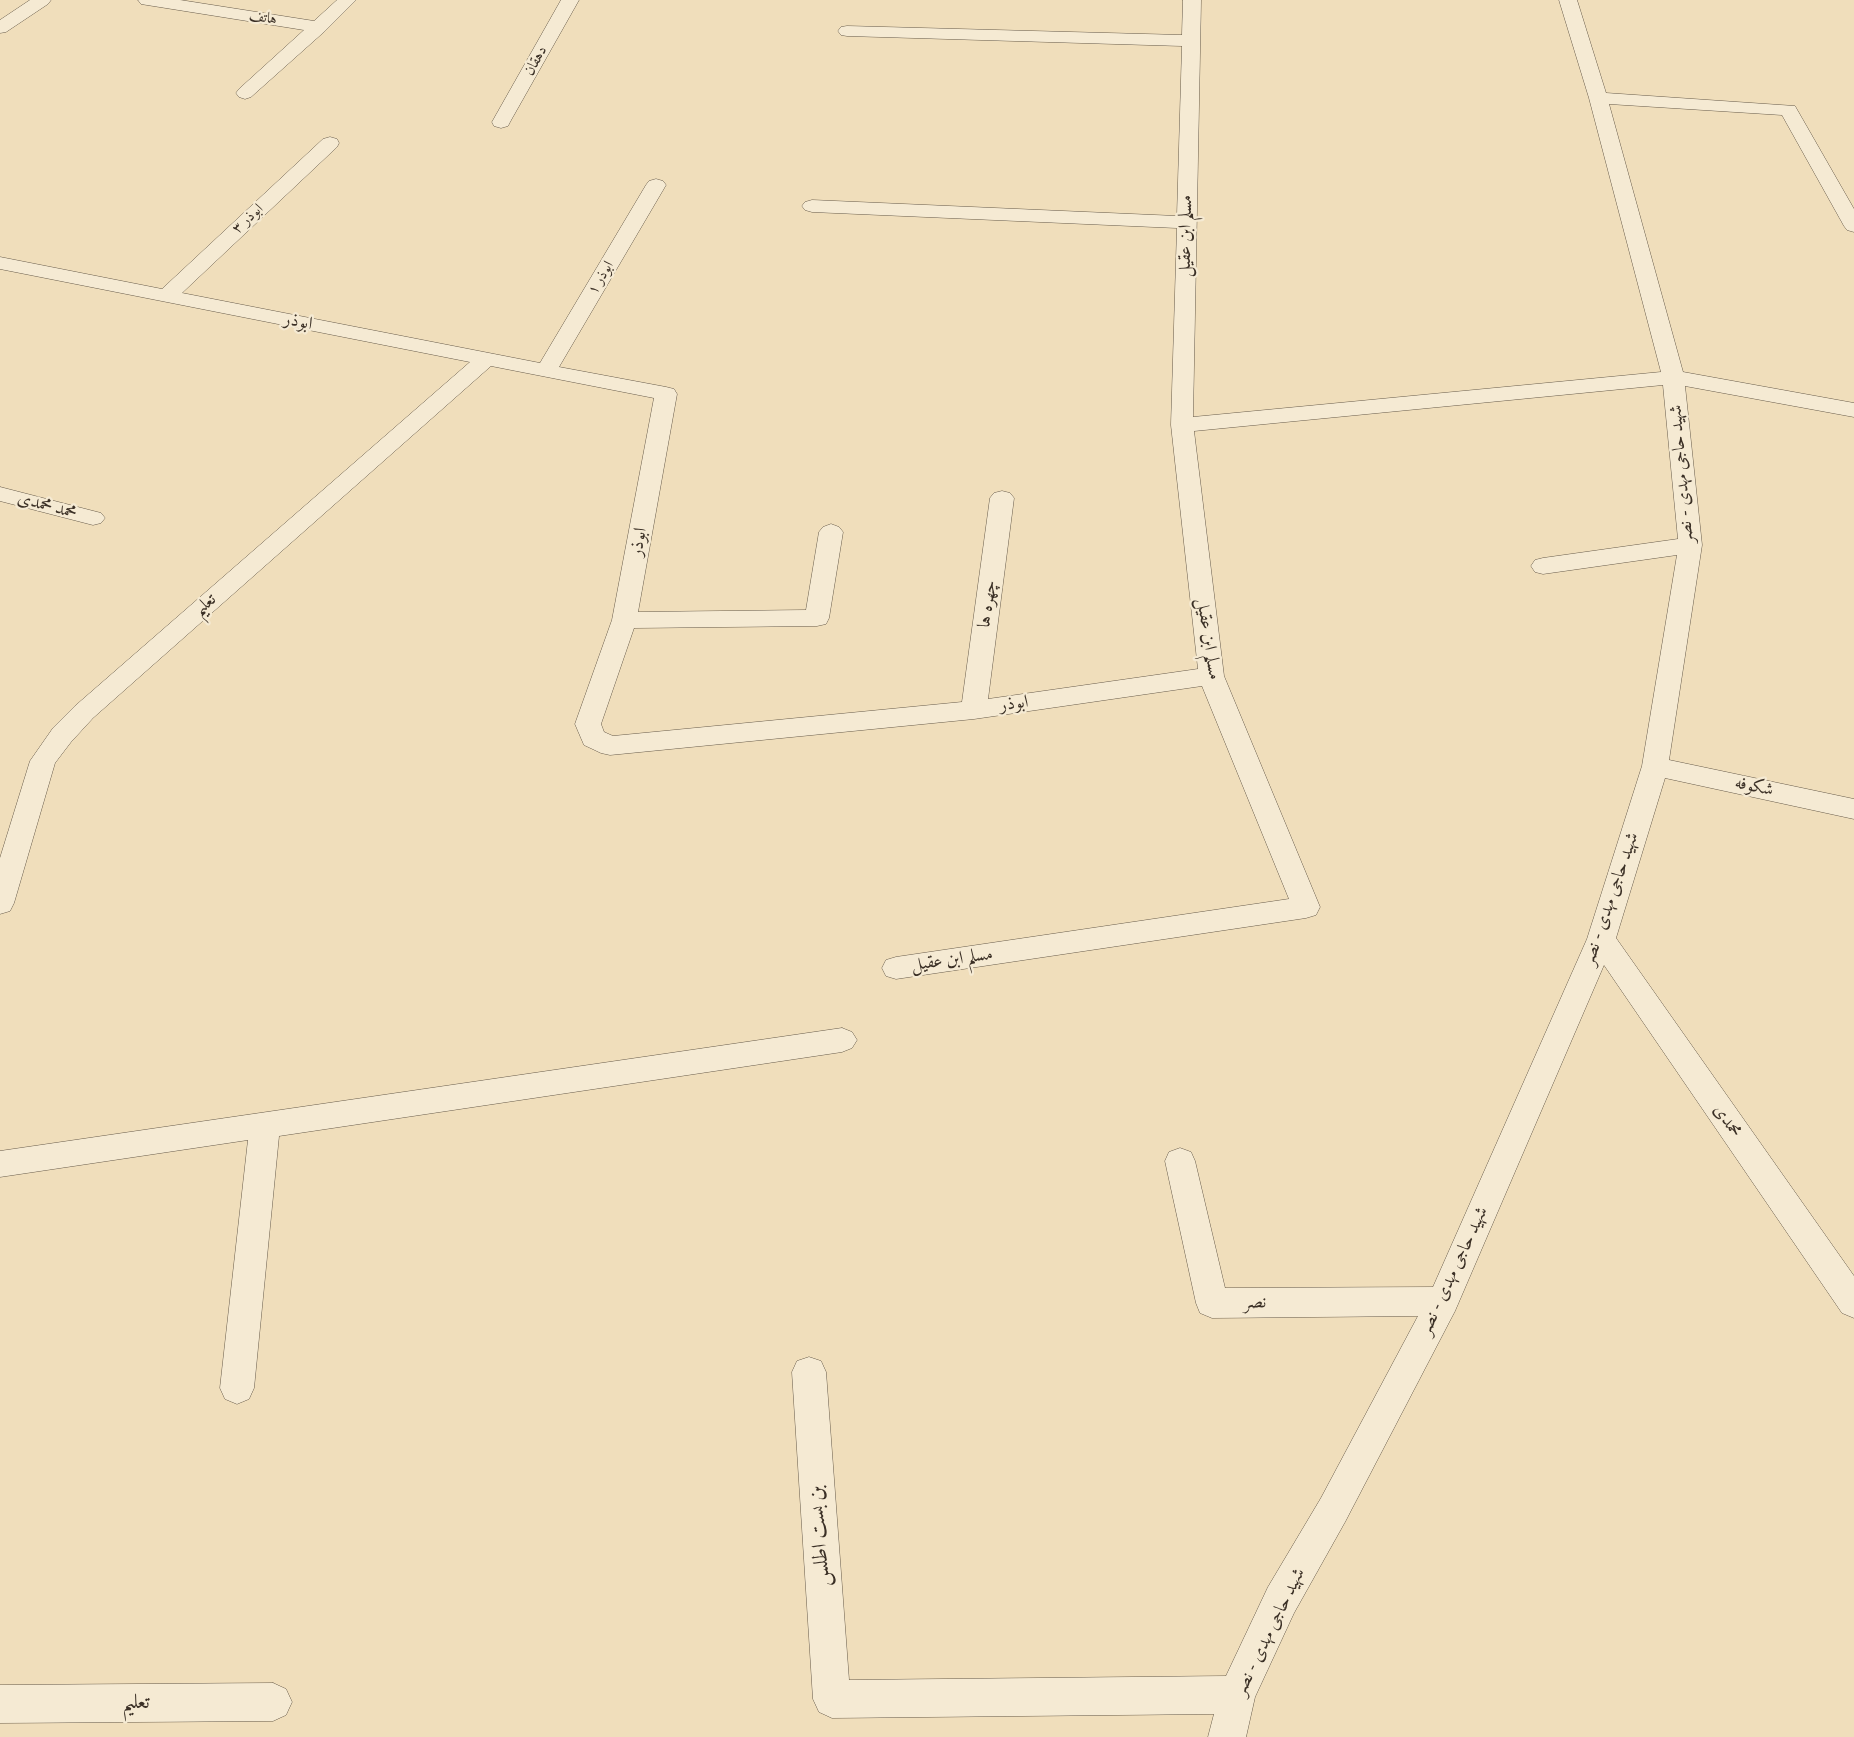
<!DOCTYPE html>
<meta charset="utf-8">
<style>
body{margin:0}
canvas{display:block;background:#f0debb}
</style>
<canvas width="1854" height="1737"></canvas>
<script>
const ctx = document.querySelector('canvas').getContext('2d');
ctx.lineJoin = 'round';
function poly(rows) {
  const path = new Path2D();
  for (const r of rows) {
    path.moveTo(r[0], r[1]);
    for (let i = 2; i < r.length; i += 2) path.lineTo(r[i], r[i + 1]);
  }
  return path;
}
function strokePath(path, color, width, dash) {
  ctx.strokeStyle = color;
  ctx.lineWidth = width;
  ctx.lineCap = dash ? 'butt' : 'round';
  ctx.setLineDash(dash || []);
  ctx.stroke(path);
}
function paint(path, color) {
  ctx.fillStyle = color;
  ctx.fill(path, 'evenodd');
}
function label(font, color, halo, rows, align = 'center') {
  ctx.font = font + ' "IM FELL Great Primer",Amiri,serif';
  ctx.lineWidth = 4.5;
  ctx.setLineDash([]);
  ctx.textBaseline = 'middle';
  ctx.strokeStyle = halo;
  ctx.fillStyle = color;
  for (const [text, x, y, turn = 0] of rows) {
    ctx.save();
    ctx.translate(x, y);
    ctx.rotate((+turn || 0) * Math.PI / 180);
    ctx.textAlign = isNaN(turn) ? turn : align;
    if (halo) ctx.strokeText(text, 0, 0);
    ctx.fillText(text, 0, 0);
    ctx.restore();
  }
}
const minor = poly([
 [30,0,51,0,48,4,6,32,0,33,0,20,30,0],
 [138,0,180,0,314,21,337,0,356,0,325,31,251,97,245,99,239,97,236,93,239,89,304,30,147,5,141,4,138,0],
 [561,0,579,0,510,122,508,126,501,128,494,126,492,122,561,0],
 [1183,0,1201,0,1193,417,1661,372,1589,98,1559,0,1577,0,1606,93,1795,106,1854,209,1854,232,1847,230,1844,226,1782,115,1609,104,1683,372,1854,403,1854,417,1685,386,1702,545,1669,760,1854,799,1854,819,1665,778,1616,938,1854,1276,1854,1318,1842,1313,1604,965,1455,1311,1345,1522,1294,1613,1255,1697,1246,1737,1208,1737,1214,1714,832,1718,819,1712,813,1699,792,1372,797,1361,809,1357,821,1361,826,1372,849,1680,1226,1676,1268,1587,1321,1498,1418,1316,1212,1318,1200,1313,1196,1303,1165,1161,1169,1152,1180,1148,1191,1152,1195,1161,1225,1288,1433,1287,1587,939,1642,766,1677,555,1543,574,1535,572,1531,566,1535,560,1543,558,1678,539,1663,385,1194,431,1224,676,1320,907,1316,915,1306,918,896,979,886,976,882,968,886,960,896,957,1289,899,1202,686,974,719,610,755,601,753,584,745,575,724,612,620,654,398,491,366,93,718,71,742,55,763,14,903,10,911,0,914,0,858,30,761,53,728,75,706,470,362,0,269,0,257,162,289,323,139,330,137,337,139,339,143,337,147,182,293,540,363,646,185,649,181,656,179,663,181,666,185,559,367,666,387,674,389,677,394,638,612,806,610,819,532,823,527,831,524,839,527,843,532,829,618,826,624,817,626,634,628,601,724,604,732,613,736,962,702,990,498,994,493,1002,491,1010,493,1014,498,988,699,1198,669,1171,425,1177,228,812,212,805,210,802,206,805,202,812,200,1177,216,1182,46,847,36,841,35,838,31,841,27,847,26,1182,35,1183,0],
 [0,487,101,513,105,518,101,523,93,525,0,501,0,487],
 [842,1028,852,1032,857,1040,852,1048,842,1052,279,1136,254,1388,249,1399,237,1404,225,1399,220,1388,248,1140,0,1177,0,1151,842,1028],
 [273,1683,286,1689,292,1702,286,1715,273,1721,0,1723,0,1685,273,1683]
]);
strokePath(minor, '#685c4b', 1);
paint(minor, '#f5ead3');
label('15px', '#3b3026', '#f5ead3', [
 ["هاتف",263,18,9],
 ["دهقان",536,61,-61],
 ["ابوذر ۳",248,219,-43],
 ["ابوذر ۱",601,278,-59]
]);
label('18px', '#3b3026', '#f5ead3', [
 ["مسلم ابن عقیل",1186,236,-89],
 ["ابوذر",298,322,11],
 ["شهید حاجی مهدی - نصر",1682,474,-95],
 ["محمد محمدی",47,506,15],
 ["ابوذر",639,542,-80],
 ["چهره ها",988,604,-82],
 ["تعلیم",205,605,-41],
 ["مسلم ابن عقیل",1208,639,81],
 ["ابوذر",1014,704,-8],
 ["شکوفه",1754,787,12],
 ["شهید حاجی مهدی - نصر",1611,899,-71],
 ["مسلم ابن عقیل",952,960,-8],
 ["محمدی",1727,1121,55],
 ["شهید حاجی مهدی - نصر",1454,1271,-65],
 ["نصر",1255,1303,-1],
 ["شهید حاجی مهدی - نصر",1270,1632,-64]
]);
label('21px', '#3b3026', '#f5ead3', [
 ["بن بست اطلس",820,1536,-94],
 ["تعلیم",136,1703]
]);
</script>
